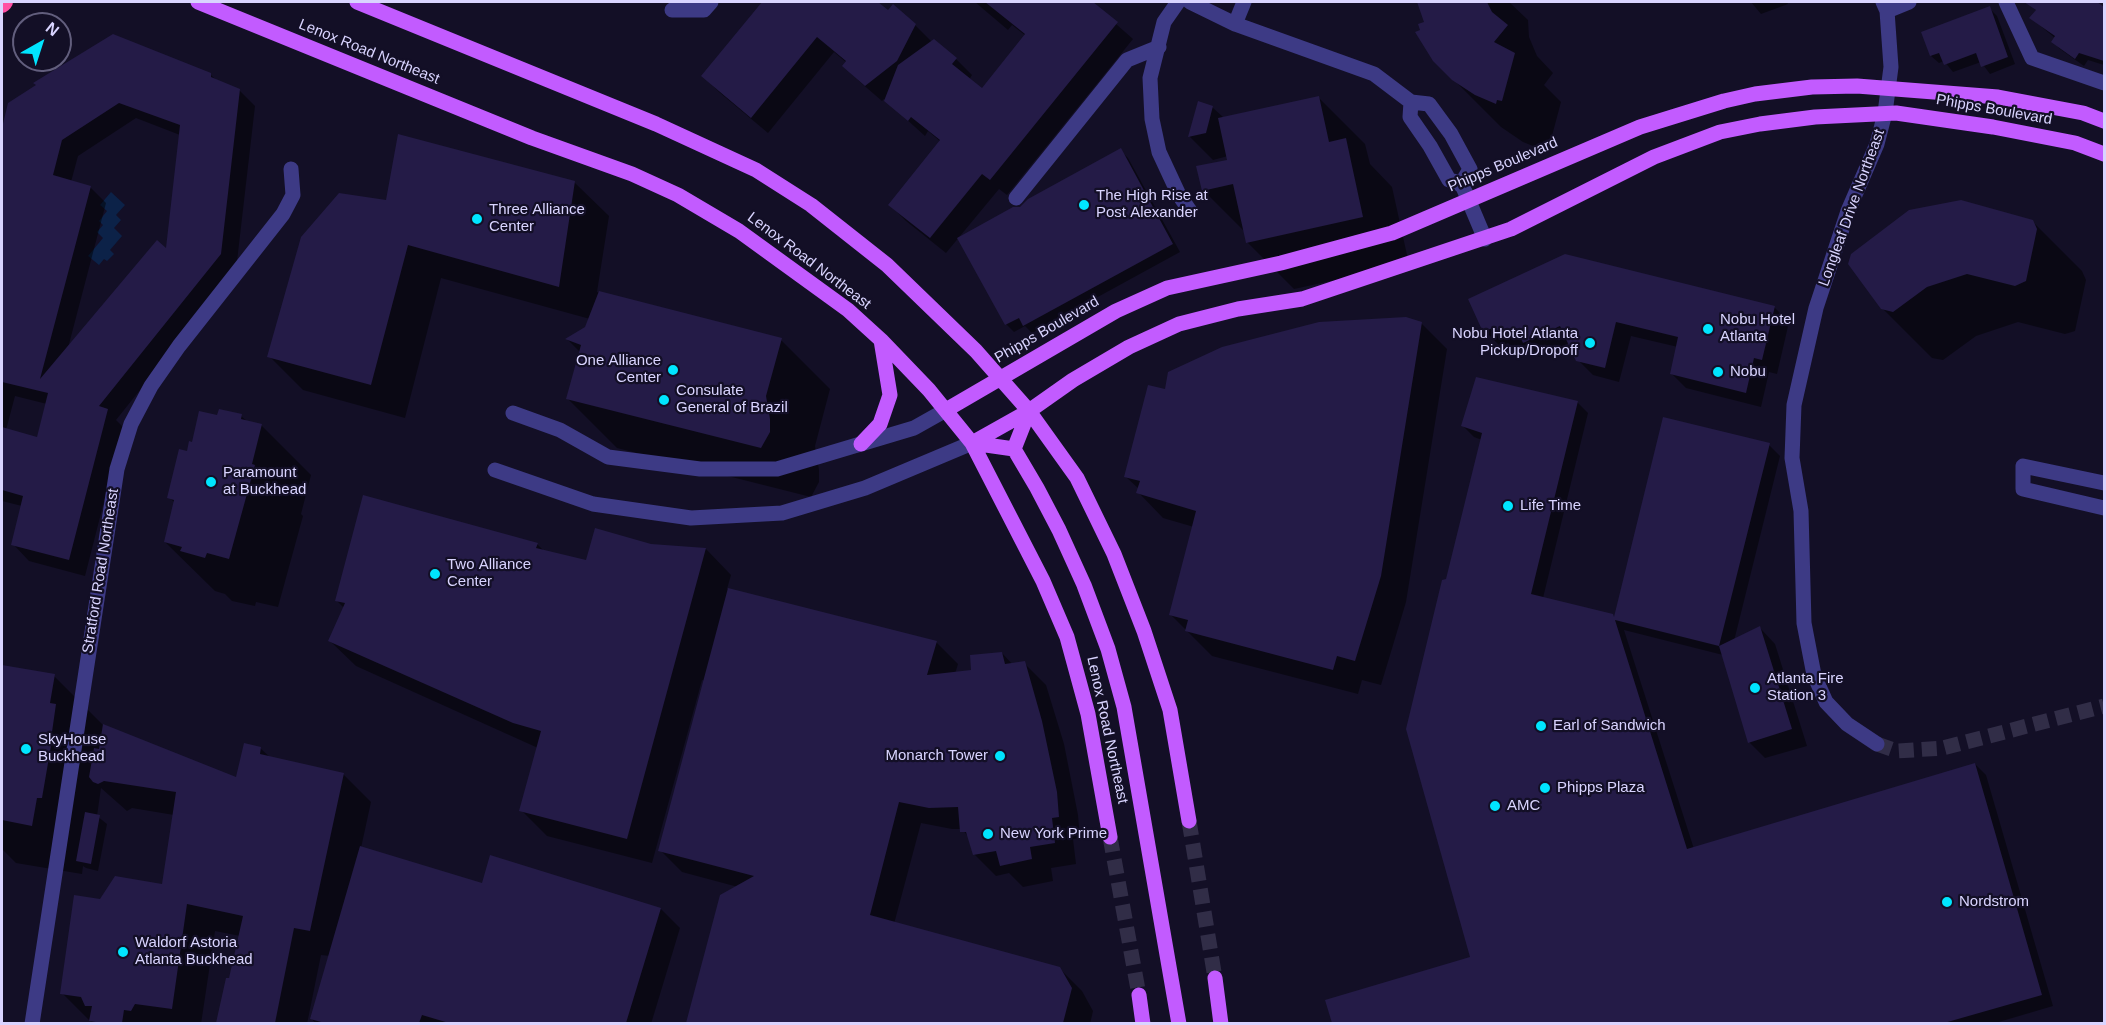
<!DOCTYPE html>
<style>
body{margin:0}
#map{position:relative;width:2106px;height:1025px;overflow:hidden;background:#130f26;font-family:Helvetica,sans-serif}
canvas{display:block}
.frame{position:absolute;inset:0;border:3px solid #d9d4ff;pointer-events:none}
.north{position:absolute;left:12px;top:12px;width:60px;height:60px;box-sizing:border-box;background:#130f26;border:2px solid #625e7d;border-radius:50%;rotate:39deg;font-size:16px;font-weight:700;line-height:24px;text-align:center;color:#d9d4ff}
.north::after{content:'';display:block;margin:auto;width:21px;height:27px;background:#00e5ff;clip-path:polygon(50% 0,100% 100%,50% 72%,0 100%)}
</style>
<div id="map">
<canvas width="2106" height="1025"></canvas>
<div class="frame"></div>
<div class="north">N</div>
</div>
<script>
const ctx = document.querySelector('canvas').getContext('2d');
ctx.lineJoin = 'round';
function paint(path, color) {
  ctx.fillStyle = color;
  ctx.fill(path, 'evenodd');
}
function poly(rows) {
  const path = new Path2D();
  for (const r of rows) {
    path.moveTo(r[0], r[1]);
    for (let i = 2; i < r.length; i += 2) path.lineTo(r[i], r[i + 1]);
  }
  return path;
}
function strokePath(path, color, width, dash) {
  ctx.strokeStyle = color;
  ctx.lineWidth = width;
  ctx.lineCap = dash ? 'butt' : 'round';
  ctx.setLineDash(dash || []);
  ctx.stroke(path);
}
function label(font, color, halo, rows, align = 'center') {
  ctx.font = font + ' Helvetica,sans-serif';
  ctx.lineWidth = 4.5;
  ctx.setLineDash([]);
  ctx.textBaseline = 'middle';
  ctx.strokeStyle = halo;
  ctx.fillStyle = color;
  for (const [text, x, y, turn = 0] of rows) {
    ctx.save();
    ctx.translate(x, y);
    ctx.rotate((+turn || 0) * Math.PI / 180);
    ctx.textAlign = isNaN(turn) ? turn : align;
    if (halo) ctx.strokeText(text, 0, 0);
    ctx.fillText(text, 0, 0);
    ctx.restore();
  }
}
paint(poly([
 [111,192,125,205,116,215,121,220,114,228,122,236,110,250,114,254,107,261,104,259,99,265,88,256,103,238,97,232,103,225,99,221,107,211,100,205]
]), '#0c2248');
paint(poly([
 [764,2,875,2,888,12,915,25,932,42,934,41,956,59,972,75,969,80,982,90,1026,36,1012,25,1008,30,975,2,1091,2,1133,39,1007,195,999,189,946,253,906,221,890,205,941,142,928,131,925,136,884,99,882,101,860,82,844,66,847,63,834,52,768,133,719,92,703,76],
 [1419,2,1509,2,1528,20,1529,37,1537,56,1553,73,1544,85,1561,102,1549,147,1544,146,1543,150,1523,142,1501,127,1434,60,1422,30,1426,23],
 [1751,2,1787,2,1788,4,1761,14],
 [2026,2,2094,2,2104,9,2104,65,2088,60,2084,66,2060,49,2053,42,2055,38,2031,18,2037,11],
 [1989,8,1997,16,2015,64,1990,74,1981,62,1953,72,1944,61,1939,63,1931,56],
 [211,75,217,81,239,90,255,106,236,270,116,420,123,427,85,576,29,561,13,544,22,506,2,501,2,134,9,104],
 [136,118,180,135,168,251,68,348,106,203,90,187,71,182,78,156],
 [15,396,47,404,39,439,6,430],
 [1318,97,1365,144,1370,164,1392,187,1409,264,1294,289,1247,242,1245,232,1203,190,1229,161,1228,156,1213,160,1190,137,1199,103,1212,107,1224,118],
 [1120,150,1128,158,1180,252,1032,333,1025,326,1014,332,1006,324,1021,208],
 [575,183,609,216,597,292,781,340,830,389,815,446,819,470,819,482,811,497,617,448,568,399,580,352,567,339,586,328,590,319,441,278,405,418,303,390,269,356,388,201],
 [2032,221,2082,271,2086,280,2075,331,2065,334,2018,322,1976,336,1943,360,1932,358,1882,308],
 [1470,300,1774,307,1789,322,1777,374,1769,372,1761,407,1686,388,1671,373,1678,347,1631,336,1619,382,1593,375,1578,360,1569,343,1539,357,1527,344,1515,350,1508,343,1500,346,1485,331],
 [1421,323,1447,349,1406,602,1381,685,1362,680,1358,694,1212,656,1171,615,1194,527,1163,518,1138,492,1139,489,1126,477,1166,391],
 [1577,402,1588,413,1543,598,1615,618,1769,445,1780,456,1734,641,1760,628,1775,644,1807,746,1765,758,1749,742,1723,655,1624,630,1694,849,1975,764,1986,775,2053,1006,1992,1024,1334,1024,1327,1001,1472,958,1448,580,1482,440,1474,437,1463,426],
 [241,416,248,422,261,425,311,475,301,514,303,516,278,607,256,602,255,606,232,601,225,594,215,591,165,542,175,503,169,497,193,444,218,417],
 [537,544,544,551,587,562,651,545,706,549,731,575,727,589,936,642,958,664,955,674,973,672,1002,653,1013,665,1024,663,1046,685,1064,744,1078,815,1080,838,1073,839,1076,864,1051,868,1053,881,1023,887,1009,873,996,876,974,854,970,839,962,829,952,829,921,823,894,924,1060,969,1082,991,1093,1011,1090,1024,688,1024,722,896,738,887,682,872,660,850,705,681,702,680,652,863,547,836,521,810,538,748,356,666,330,641,344,608,336,600],
 [2,667,54,676,104,726,237,779,260,748,271,758,343,774,371,802,361,848,483,884,661,909,680,928,651,1024,316,1024,311,1018,330,956,321,955,307,1024,218,1024,240,936,215,931,201,1024,95,1024,90,1021,62,993,100,900,164,886,174,815,132,808,127,811,101,788,97,816,107,824,98,871,86,868,83,866,82,874,16,863,2,849]
]), '#0007');
paint(poly([
 [762,2,878,2,888,10,893,4,916,24,897,61,865,86,842,66,846,61,817,37,751,118,701,76],
 [985,2,1093,2,1118,22,990,180,982,174,930,238,888,205,940,140,911,117,908,121,884,101,898,65,934,39,957,58,952,64,982,88,1025,34],
 [1417,2,1487,2,1492,12,1508,25,1494,42,1515,53,1502,101,1497,100,1496,104,1475,95,1452,80,1433,61,1415,32,1420,30,1418,24,1424,22],
 [2024,2,2097,2,2104,7,2104,61,2079,53,2075,59,2051,42,2055,36,2029,18,2036,10],
 [1990,6,2008,57,1981,67,1976,53,1944,65,1939,53,1930,56,1921,32],
 [113,34,211,73,211,77,240,89,221,254,99,406,108,409,69,560,11,545,23,496,2,490,2,427,37,437,48,393,2,382,2,128,8,103,36,85,33,83],
 [119,103,180,125,166,248,157,240,40,379,91,186,53,175,62,140],
 [1319,96,1329,142,1346,138,1363,217,1246,243,1233,184,1202,191,1196,166,1227,160,1218,118],
 [1198,101,1213,106,1206,133,1188,137],
 [398,134,575,181,559,287,408,245,371,385,267,357,301,237,339,193,386,200],
 [1121,148,1173,244,1023,326,1019,318,1005,325,957,238,1013,207,1020,207,1028,199],
 [1961,200,2033,220,2037,229,2026,281,2015,286,1967,274,1927,287,1893,312,1881,309,1848,264,1851,254,1909,210],
 [1565,254,1775,306,1762,360,1754,358,1746,393,1670,374,1678,337,1616,322,1605,368,1576,361,1560,326,1523,343,1516,328,1499,336,1495,327,1483,332,1468,299],
 [599,291,782,338,766,396,770,419,770,432,761,448,566,399,581,345,565,339,585,327],
 [1406,317,1422,322,1381,576,1355,661,1337,656,1333,670,1185,631,1188,620,1169,615,1196,511,1136,493,1140,481,1124,477,1148,385,1165,389,1168,372,1222,347,1319,322],
 [1476,377,1578,401,1531,594,1613,614,1614,617,1663,417,1770,443,1719,646,1615,620,1687,849,1975,763,2042,995,1944,1023,1332,1023,1325,1000,1470,957,1406,729,1442,580,1446,579,1482,433,1461,426],
 [219,409,242,414,241,419,262,424,252,464,255,465,229,559,207,553,205,558,180,551,182,547,164,542,174,500,167,498,179,449,187,451,189,441,192,442,199,411,217,415],
 [363,495,538,543,536,548,586,560,595,528,651,544,706,548,627,839,519,811,541,731,513,723,328,641,345,603,335,601],
 [728,588,937,641,927,675,971,670,970,655,1002,652,1005,664,1025,661,1042,721,1057,792,1059,817,1052,818,1055,843,1030,847,1032,859,1000,866,996,851,973,855,966,832,960,832,958,807,929,808,899,802,870,915,1060,967,1072,988,1063,1023,686,1023,720,895,754,876,658,851],
 [1760,626,1792,729,1748,743,1719,646],
 [2,665,55,674,50,703,56,704,51,739,52,740,42,798,37,798,32,826,2,820],
 [103,724,236,777,244,743,261,747,260,754,344,773,310,931,294,928,275,1023,216,1023,226,978,229,978,243,916,187,904,172,1009,135,1004,131,1011,124,1010,122,1023,102,1023,89,1021,92,1006,85,1006,81,997,60,994,74,895,100,899,115,876,162,884,176,792,104,781,98,784,93,782,89,777,94,748,99,749],
 [85,812,100,815,91,864,76,861],
 [360,846,482,883,490,855,661,908,626,1023,449,1023,422,1015,419,1023,325,1023,310,1019]
]), '#241b47');
strokePath(poly([
 [1877,744,1897,751,1943,748,2104,706]
]), '#312d47', 15, [15, 8]);
strokePath(poly([
 [1189,821,1215,978],
 [1110,837,1139,995]
]), '#312d47', 15, [15, 8]);
strokePath(poly([
 [1178,2,1164,22,1150,78,1152,119,1159,152,1179,195,1190,211],
 [1190,2,1235,24,1374,74,1411,102,1429,104,1451,134,1470,169,1464,179,1463,187,1485,239],
 [2006,2,2032,58,2104,83],
 [672,10,704,10,711,2],
 [1887,11,1909,2],
 [1235,24,1244,2],
 [1411,102,1410,117,1430,146,1449,180,1457,182,1463,187],
 [1016,198,1127,60,1159,47],
 [513,413,560,430,608,457,700,469,777,469,914,428,946,410],
 [495,470,593,504,691,518,782,513,865,488,972,443],
 [2104,483,2023,466,2023,489,2104,508],
 [1877,744,1847,724,1826,702,1814,675,1804,623,1801,511,1792,458,1794,405,1816,308,1848,211,1877,144,1885,113,1891,67,1887,11,1883,2],
 [32,1024,117,469,131,424,151,386,179,346,283,214,293,195,291,169]
]), '#3d3a85', 15);
strokePath(poly([
 [198,2,532,138,632,174,678,195,739,231,848,310,881,340,929,390,972,443,1043,581,1067,637,1088,714,1110,837],
 [357,2,656,124,756,170,811,205,887,265,976,351,1029,411,1077,478,1114,554,1144,631,1170,710,1189,821],
 [946,410,1116,311,1167,288,1281,263,1392,233,1640,127,1724,101,1755,94,1812,87,1857,86,1998,97,2083,113,2104,121],
 [972,443,1029,411,1073,380,1129,347,1179,324,1238,309,1302,299,1511,229,1654,157,1720,132,1760,124,1815,117,1896,113,1993,127,2075,143,2104,154],
 [972,443,1014,449],
 [861,444,880,424,890,395,881,340],
 [1014,449,1037,488,1059,530,1084,585,1108,649,1124,707,1179,1024],
 [1014,449,1029,411],
 [1215,978,1221,1024],
 [1139,995,1143,1024]
]), '#c25bff', 15);
strokePath(poly([
 [2,4,4,2]
]), '#ff4fa3', 18);
for (const [x, y, r, color] of [
 [1084,205,6,"#00e5ff"],
 [477,219,6,"#00e5ff"],
 [1708,329,6,"#00e5ff"],
 [1590,343,6,"#00e5ff"],
 [673,370,6,"#00e5ff"],
 [1718,372,6,"#00e5ff"],
 [664,400,6,"#00e5ff"],
 [211,482,6,"#00e5ff"],
 [1508,506,6,"#00e5ff"],
 [435,574,6,"#00e5ff"],
 [1755,688,6,"#00e5ff"],
 [1541,726,6,"#00e5ff"],
 [26,749,6,"#00e5ff"],
 [1000,756,6,"#00e5ff"],
 [1545,788,6,"#00e5ff"],
 [1495,806,6,"#00e5ff"],
 [988,834,6,"#00e5ff"],
 [1947,902,6,"#00e5ff"],
 [123,952,6,"#00e5ff"]
]) {
  const dot = new Path2D();
  dot.arc(x, y, r, 0, 2 * Math.PI);
  ctx.fillStyle = color;
  ctx.fill(dot);
  strokePath(dot, '#130f26', 2);
}
label('15px', '#d9d4ff', '#130f26', [
 ["Lenox Road Northeast",369,52,22],
 ["Phipps Boulevard",1994,110,10],
 ["Phipps Boulevard",1503,165,-23],
 ["Longleaf Drive Northeast",1852,208,-70],
 ["Lenox Road Northeast",809,261,37],
 ["Phipps Boulevard",1047,330,-30],
 ["Stratford Road Northeast",101,571,-81],
 ["Lenox Road Northeast",1107,730,78]
]);
label('15px', '#d9d4ff', '#130f26', [
 ["The High Rise at",1096,196],
 ["Post Alexander",1096,213],
 ["Three Alliance",489,210],
 ["Center",489,227],
 ["Nobu Hotel",1720,320],
 ["Atlanta",1720,337],
 ["Nobu Hotel Atlanta",1578,334,"right"],
 ["Pickup/Dropoff",1578,351,"right"],
 ["One Alliance",661,361,"right"],
 ["Center",661,378,"right"],
 ["Nobu",1730,372],
 ["Consulate",676,391],
 ["General of Brazil",676,408],
 ["Paramount",223,473],
 ["at Buckhead",223,490],
 ["Life Time",1520,506],
 ["Two Alliance",447,565],
 ["Center",447,582],
 ["Atlanta Fire",1767,679],
 ["Station 3",1767,696],
 ["Earl of Sandwich",1553,726],
 ["SkyHouse",38,740],
 ["Buckhead",38,757],
 ["Monarch Tower",988,756,"right"],
 ["Phipps Plaza",1557,788],
 ["AMC",1507,806],
 ["New York Prime",1000,834],
 ["Nordstrom",1959,902],
 ["Waldorf Astoria",135,943],
 ["Atlanta Buckhead",135,960]
], 'left');
</script>
